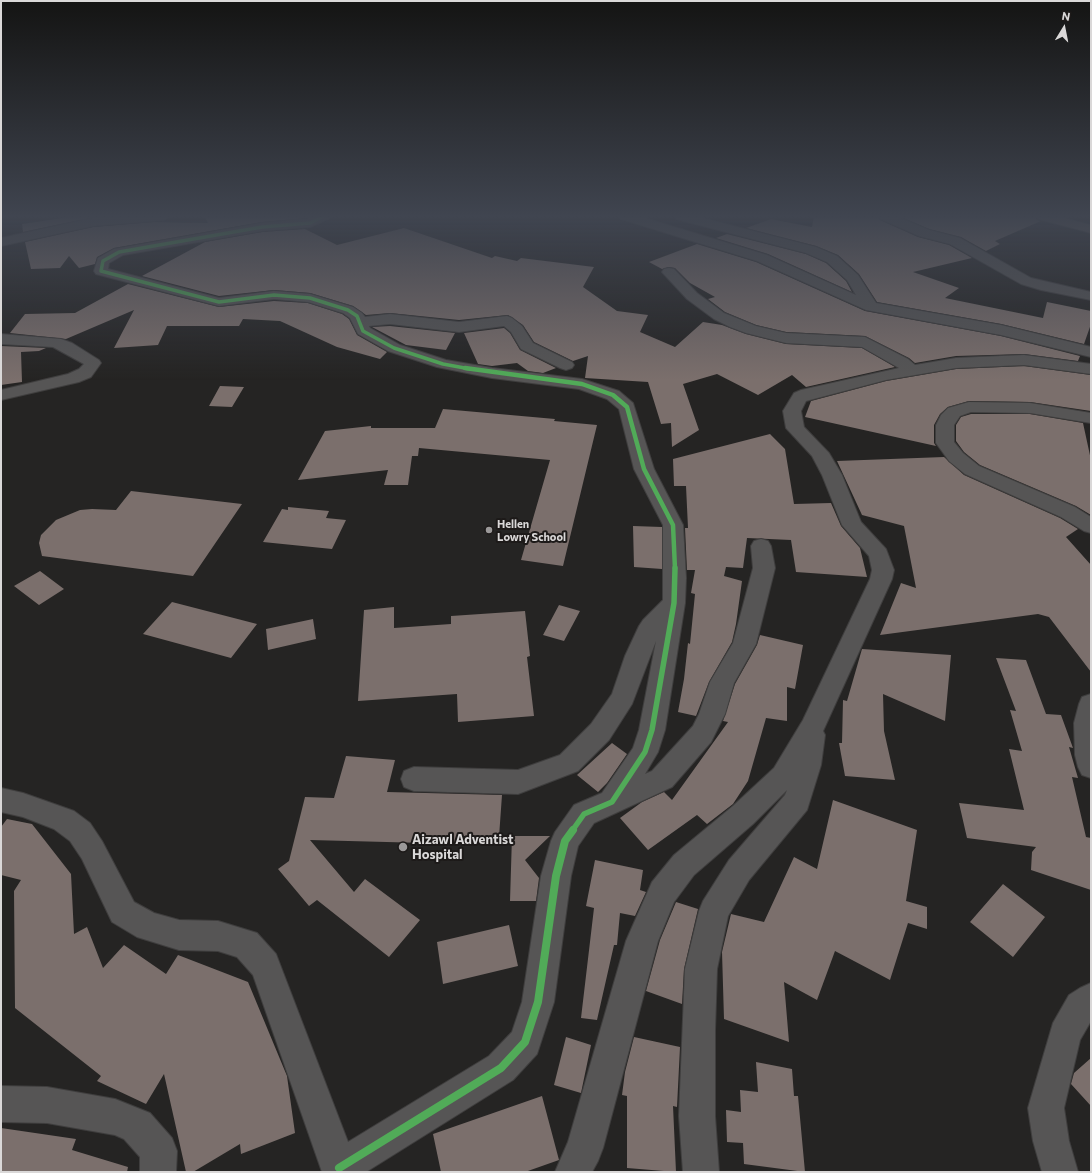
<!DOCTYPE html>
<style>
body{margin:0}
#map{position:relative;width:1092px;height:1173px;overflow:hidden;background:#252423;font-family:Commissioner,sans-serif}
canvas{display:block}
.frame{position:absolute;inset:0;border:2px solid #dad8d8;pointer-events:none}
.north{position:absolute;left:1044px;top:8px;width:40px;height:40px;-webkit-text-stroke:3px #1d1a19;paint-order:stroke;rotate:10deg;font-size:11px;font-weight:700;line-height:16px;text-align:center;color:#dad8d8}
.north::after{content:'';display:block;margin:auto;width:14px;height:18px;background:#dad8d8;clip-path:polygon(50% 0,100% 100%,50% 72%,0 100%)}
</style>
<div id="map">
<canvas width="1092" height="1173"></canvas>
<div class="frame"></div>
<div class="north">N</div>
</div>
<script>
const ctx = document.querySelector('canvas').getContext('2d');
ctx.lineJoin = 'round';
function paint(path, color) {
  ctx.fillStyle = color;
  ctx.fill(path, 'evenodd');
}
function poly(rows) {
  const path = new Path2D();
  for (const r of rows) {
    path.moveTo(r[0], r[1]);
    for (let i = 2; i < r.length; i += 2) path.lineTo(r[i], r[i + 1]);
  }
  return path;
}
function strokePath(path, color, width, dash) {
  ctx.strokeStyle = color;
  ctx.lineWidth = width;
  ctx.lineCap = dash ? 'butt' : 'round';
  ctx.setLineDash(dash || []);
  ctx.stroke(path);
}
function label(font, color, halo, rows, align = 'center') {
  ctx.font = font + ' Commissioner,sans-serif';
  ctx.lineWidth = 4;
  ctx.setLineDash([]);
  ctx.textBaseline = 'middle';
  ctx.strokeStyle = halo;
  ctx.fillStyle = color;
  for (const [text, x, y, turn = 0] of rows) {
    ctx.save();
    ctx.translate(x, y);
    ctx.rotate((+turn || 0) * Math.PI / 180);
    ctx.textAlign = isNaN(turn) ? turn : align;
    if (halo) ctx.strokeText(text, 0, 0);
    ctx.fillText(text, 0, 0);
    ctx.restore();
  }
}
paint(poly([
 [75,216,99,216,23,232,22,224],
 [204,216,307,216,306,218,262,222,114,248,97,257,95,264,79,268,69,256,60,268,31,269,25,242,93,227,154,222,208,223],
 [814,216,878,216,880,220,918,237,949,245,972,258,913,272,959,288,945,298,1043,318,1047,302,1091,311,1091,324,1084,344,1001,324,877,302,859,274,838,255,816,246,746,228,771,219,812,227],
 [899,216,1035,216,1037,220,1041,221,995,241,1000,244,986,251,961,237,929,229],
 [404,228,492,258,495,256,517,261,521,258,594,267,583,287,617,311,648,315,640,332,675,347,703,322,722,325,746,334,786,344,862,348,895,367,806,387,792,375,758,395,717,374,683,384,699,430,672,447,671,423,661,424,648,382,585,378,588,356,573,361,534,342,523,325,508,315,459,320,390,313,366,315,353,306,310,293,274,290,219,296,142,276,205,242,262,232,305,229,337,245],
 [727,234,806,254,826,263,846,281,852,292,768,254,716,238],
 [697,244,756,262,865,311,1001,336,1080,356,1078,361,1024,354,956,356,915,363,909,358,865,336,786,332,756,325,725,312,708,299,715,297,690,283,675,268,669,267,662,269,649,262],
 [128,284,219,307,274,301,308,303,342,314,349,319,357,335,387,352,380,359,337,347,280,321,243,319,239,326,167,326,158,345,114,348,134,310,66,339,10,333,25,314,75,313],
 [390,326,455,333,446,350,406,345,372,327],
 [504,328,510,333,520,350,556,368,543,373,528,371,517,363,492,366,478,364,464,333],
 [1,346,46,348,39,351,21,352,22,382,1,385],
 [1024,366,1091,375,1091,411,1030,402,969,401,948,407,940,414,934,425,934,443,936,446,805,417,811,401,886,381,956,369],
 [220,386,244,387,232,407,209,406],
 [443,409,555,419,554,421,597,425,563,566,521,560,550,460,419,448,418,456,412,456,408,485,384,485,388,470,298,480,325,431,371,426,371,428,435,428],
 [971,414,1030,414,1083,423,1091,460,1091,515,1076,506,980,465,964,452,956,441,956,425,961,417],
 [770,434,785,449,794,504,831,503,841,526,860,548,867,577,796,572,791,540,747,538,743,568,726,567,724,576,742,581,736,624,732,642,709,682,696,716,678,712,684,679,688,643,690,644,695,594,691,593,695,570,687,570,685,528,688,528,686,486,674,486,673,459],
 [944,457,964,475,1060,518,1078,529,1066,537,1091,565,1091,672,1049,617,1038,614,880,635,901,583,916,588,904,526,862,515,837,461],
 [131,491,242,504,193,576,42,556,39,543,41,535,56,520,80,510,92,509,116,510],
 [288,507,329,511,326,518,346,520,332,549,263,542,282,509,288,510],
 [633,526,662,527,662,569,634,567],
 [40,571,64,589,39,605,14,586],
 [172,602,257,624,231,658,143,634],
 [559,605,580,611,564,641,543,635],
 [394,607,394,628,451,624,451,616,525,611,530,656,527,657,534,716,458,722,457,694,358,701,364,610],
 [313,619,316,639,268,650,266,629],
 [760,635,803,645,795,689,787,687,787,721,766,718,748,781,733,804,707,824,697,815,648,850,620,818,642,802,664,792,672,800,728,722,723,721,735,684,757,645],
 [862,649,951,655,945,721,883,694,884,731,895,780,845,776,839,743,842,743,843,700,847,701],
 [996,658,1026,660,1046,714,1061,715,1073,748,1069,747,1078,778,1072,777,1086,837,1091,838,1091,890,1031,870,1032,852,1036,847,967,838,959,803,1024,810,1009,749,1022,751,1010,710,1016,711],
 [612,743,627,754,607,783,598,792,577,775],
 [346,756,395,760,387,792,502,795,499,837,464,836,463,844,310,840,354,892,365,879,420,920,389,957,317,900,309,906,278,869,289,861,305,797,334,798],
 [833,800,917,830,906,901,927,907,927,929,908,923,890,980,835,951,817,1000,784,982,789,1042,724,1019,722,952,731,914,764,922,794,857,817,869],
 [7,819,32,824,71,874,74,934,87,927,103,968,124,945,166,974,178,955,248,982,287,1076,295,1133,241,1154,240,1144,193,1172,186,1172,164,1074,146,1104,97,1081,101,1076,15,1008,14,891,21,880,1,875,1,827],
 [512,836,550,836,525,860,539,878,536,901,510,901],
 [595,860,643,870,640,890,646,892,635,916,620,913,617,945,614,945,597,1020,581,1018,594,908,586,906],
 [1003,884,1045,917,1013,957,970,922],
 [676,902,698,909,684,969,682,1004,646,991,660,940],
 [509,925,518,966,443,984,437,942],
 [566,1037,591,1045,581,1093,554,1085],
 [634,1037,680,1047,677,1107,673,1106,676,1172,627,1168,627,1096,622,1095,625,1072],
 [1091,1058,1091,1106,1071,1084,1074,1073],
 [756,1062,792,1069,794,1096,798,1096,805,1172,744,1164,743,1143,727,1142,726,1110,741,1112,740,1090,758,1092],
 [542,1096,559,1160,525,1172,441,1172,433,1134],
 [1,1128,76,1139,72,1150,128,1167,127,1172,1,1172]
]), '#7b6f6c');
const minor = poly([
 [121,216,170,216,164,220,93,226,1,246,1,238,93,218,121,216],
 [315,216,330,216,328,219,310,227,262,231,123,255,109,263,108,269,219,298,274,291,310,294,353,307,362,313,365,317,390,314,459,322,507,316,512,318,522,326,533,343,572,362,574,365,572,368,566,370,560,368,521,349,511,332,504,326,459,332,390,324,369,326,370,328,400,345,446,360,492,368,582,379,619,391,633,403,654,469,683,525,686,578,685,603,665,730,658,752,645,774,652,771,693,726,699,714,710,682,733,643,753,568,751,546,754,541,761,539,768,541,771,546,775,568,756,644,734,683,725,714,711,742,672,787,594,823,578,846,571,876,554,1002,537,1054,513,1080,366,1172,322,1172,253,975,237,957,218,951,179,950,137,937,112,922,82,859,70,841,54,829,23,817,1,812,1,788,23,793,74,811,90,823,102,841,134,902,154,913,179,920,218,921,257,933,276,954,348,1142,489,1056,512,1032,522,1002,541,876,551,841,555,832,574,805,602,793,633,748,639,730,656,641,632,704,609,740,578,771,518,794,414,791,404,787,401,779,404,771,414,767,518,770,560,755,591,724,612,694,625,656,639,626,643,620,663,600,663,525,634,469,619,409,607,399,579,389,492,378,437,367,388,351,358,334,350,318,343,313,308,302,274,299,219,306,96,274,94,271,98,258,114,249,262,223,307,219,315,216],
 [619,216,638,216,767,255,856,295,847,280,827,262,806,253,676,219,674,216,694,216,816,247,837,256,858,275,876,303,1001,325,1091,347,1091,357,1001,335,866,310,757,261,621,219,619,216],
 [879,216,895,216,929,230,960,238,1031,278,1091,292,1091,300,1041,290,1021,284,950,244,919,236,881,219,879,216],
 [669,268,674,269,697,293,724,313,756,326,786,333,865,337,908,359,915,365,956,358,1024,355,1091,364,1091,374,1024,365,956,368,886,380,806,401,801,411,804,427,829,453,842,475,861,522,886,549,894,570,892,579,823,731,825,735,821,765,807,810,749,880,728,916,717,969,715,1031,715,1116,719,1172,683,1172,679,1116,685,969,699,911,703,901,729,860,785,795,787,790,753,824,694,875,674,902,658,941,603,1148,598,1161,592,1172,555,1172,568,1142,626,941,652,882,674,855,733,806,774,768,803,720,870,579,872,570,869,556,842,525,822,475,812,456,786,428,783,411,794,393,801,390,899,368,862,347,786,343,746,333,730,327,714,319,687,299,662,272,664,269,669,268],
 [1,334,61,339,72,343,99,360,101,363,91,377,79,382,1,400,1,390,68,374,79,369,84,364,53,347,1,344,1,334],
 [969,402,1030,403,1091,413,1091,423,1030,413,971,412,960,416,954,425,954,442,963,453,979,466,1075,507,1091,517,1091,533,1084,531,1061,517,965,474,949,461,936,443,936,425,941,415,948,408,969,402],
 [1091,694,1091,778,1082,775,1078,767,1075,755,1074,723,1079,704,1082,697,1091,694],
 [1091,983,1091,1021,1080,1040,1064,1108,1069,1141,1078,1172,1042,1172,1033,1141,1028,1108,1053,1023,1069,995,1080,988,1091,983],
 [1,1086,47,1087,115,1099,150,1113,172,1138,177,1151,176,1172,140,1172,140,1157,124,1139,115,1135,47,1123,1,1122,1,1086]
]);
const highway = poly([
 [1036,216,1056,216,1091,225,1091,233,1038,219,1036,216]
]);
strokePath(minor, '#3f3e3e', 2);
strokePath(highway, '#3f3e3e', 2);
paint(minor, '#565555');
paint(highway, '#6b615e');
strokePath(poly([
 [324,216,310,223,262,227,119,252,103,261,101,271,219,302,274,295,310,298,348,310,357,316,363,331,394,348,443,364,470,369]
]), '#51ab58', 3.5);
strokePath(poly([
 [465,368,582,384,613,395,627,407,644,469,673,525,675,569]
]), '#51ab58', 4.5);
strokePath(poly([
 [572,831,584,814,612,802,645,752,652,730,674,603,675,568]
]), '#51ab58', 5.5);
strokePath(poly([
 [339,1168,501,1068,525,1042,538,1002,556,876,565,841,573,830]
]), '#51ab58', 8);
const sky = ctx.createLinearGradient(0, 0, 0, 380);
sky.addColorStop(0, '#141413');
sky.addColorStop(0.57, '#404550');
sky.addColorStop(1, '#40455000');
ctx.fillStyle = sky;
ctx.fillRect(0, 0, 1092, 380);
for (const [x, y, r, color] of [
 [489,530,4,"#9b9999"],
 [403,847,5,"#9b9999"]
]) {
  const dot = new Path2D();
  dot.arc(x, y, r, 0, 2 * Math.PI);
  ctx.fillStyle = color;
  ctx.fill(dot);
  strokePath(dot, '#1d1a19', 1.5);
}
label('bold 11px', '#dad8d8', '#1d1a19', [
 ["Hellen",497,524],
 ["Lowry School",497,537]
], 'left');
label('bold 13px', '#dad8d8', '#1d1a19', [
 ["Aizawl Adventist",412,840],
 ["Hospital",412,855]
], 'left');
</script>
